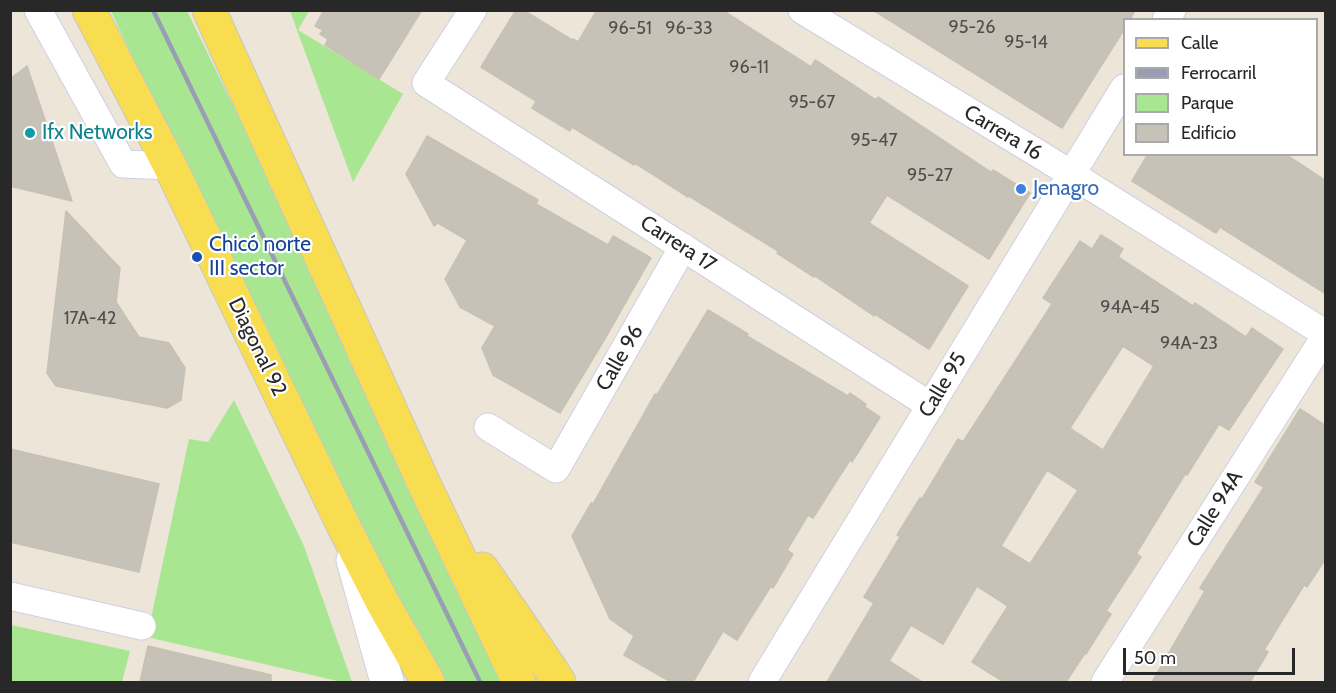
<!DOCTYPE html>
<meta charset="utf-8">
<style>
body{margin:0}
#map{position:relative;width:1336px;height:693px;overflow:hidden;background:#ece5d8;font-family:Cabin,sans-serif}
canvas{display:block}
.frame{position:absolute;inset:0;border:12px solid #282828;pointer-events:none}
.legend{position:absolute;left:1123px;top:18px;width:195px;height:138px;box-sizing:border-box;background:#fff;border:2px solid #a9a9a9;margin:0;padding:8px 10px;list-style:none;font-size:18px;color:#282828}
.legend li{display:flex;align-items:center;gap:12px;height:30px}
.legend b{width:30px;border:2px solid #a9a9a9}
.scale{position:absolute;left:1123px;top:648px;width:172px;height:27px;box-sizing:border-box;border:3px solid #282828;border-top:0;padding-left:8px;font-size:18px;line-height:21px;white-space:nowrap;color:#282828;-webkit-text-stroke:4px #fff;paint-order:stroke}
</style>
<div id="map">
<canvas width="1336" height="693"></canvas>
<div class="frame"></div>
<ul class="legend">
<li><b style="height:8px;background:#f9dd50"></b>Calle</li>
<li><b style="height:8px;background:#9b9db4"></b>Ferrocarril</li>
<li><b style="height:16px;background:#a8e691"></b>Parque</li>
<li><b style="height:16px;background:#c7c2b8"></b>Edificio</li>
</ul>
<div class="scale">50 m</div>
</div>
<script>
const ctx = document.querySelector('canvas').getContext('2d');
ctx.lineJoin = 'round';
function paint(path, color) {
  ctx.fillStyle = color;
  ctx.fill(path, 'evenodd');
}
function poly(rows) {
  const path = new Path2D();
  for (const r of rows) {
    path.moveTo(r[0], r[1]);
    for (let i = 2; i < r.length; i += 2) path.lineTo(r[i], r[i + 1]);
  }
  return path;
}
function strokePath(path, color, width, dash) {
  ctx.strokeStyle = color;
  ctx.lineWidth = width;
  ctx.lineCap = dash ? 'butt' : 'round';
  ctx.setLineDash(dash || []);
  ctx.stroke(path);
}
function label(font, color, halo, rows, align = 'center') {
  ctx.font = font + ' Cabin,sans-serif';
  ctx.lineWidth = 4.5;
  ctx.setLineDash([]);
  ctx.textBaseline = 'middle';
  ctx.strokeStyle = halo;
  ctx.fillStyle = color;
  for (const [text, x, y, turn = 0] of rows) {
    ctx.save();
    ctx.translate(x, y);
    ctx.rotate((+turn || 0) * Math.PI / 180);
    ctx.textAlign = isNaN(turn) ? turn : align;
    if (halo) ctx.strokeText(text, 0, 0);
    ctx.fillText(text, 0, 0);
    ctx.restore();
  }
}
paint(poly([
 [111,11,187,11,248,136,502,682,445,682,376,558,172,141],
 [290,11,309,11,298,30,403,94,353,182],
 [234,400,304,546,352,682,342,682,147,637,189,439,208,442],
 [11,625,130,651,122,682,11,682]
]), '#a8e691');
const building = poly([
 [324,10,422,10,379,79,325,45,328,39,320,34,323,30,315,26,324,10],
 [516,10,523,10,572,40,573,39,578,42,597,10,722,10,811,67,815,60,876,100,878,97,991,172,993,170,1030,193,989,259,887,195,869,223,968,286,929,349,875,314,874,316,815,276,814,277,777,253,778,251,689,196,688,197,635,163,634,165,572,127,570,131,532,108,536,101,481,67,516,10],
 [873,10,1135,10,1130,20,1125,20,1125,28,1062,128,873,10],
 [27,66,72,201,10,186,10,79,27,66],
 [427,136,538,200,536,204,608,245,613,236,651,258,606,337,560,413,493,375,482,348,495,326,460,307,445,279,467,240,438,223,434,226,406,174,427,136],
 [1148,154,1285,154,1326,181,1326,294,1220,227,1216,233,1132,181,1148,154],
 [66,211,120,268,116,302,139,337,169,343,185,368,181,400,167,408,56,386,47,373,66,211],
 [1101,235,1123,249,1118,257,1193,306,1195,303,1246,337,1252,328,1283,349,1229,430,1219,424,1187,475,1185,474,1136,554,1141,557,1106,611,1111,614,1086,654,1085,653,1066,682,1004,682,972,662,1008,606,977,586,943,644,911,625,889,661,922,682,827,682,874,603,864,597,900,537,897,535,920,498,922,499,958,439,963,442,1052,304,1043,298,1080,241,1092,249,1101,235],
 [1123,346,1154,366,1103,450,1070,428,1123,346],
 [1047,470,1078,490,1030,564,1001,546,1047,470],
 [708,310,748,334,747,336,848,396,850,393,866,404,865,407,880,417,852,462,850,460,813,518,808,515,787,550,793,554,773,588,771,586,737,640,723,631,693,682,671,682,624,655,634,636,610,619,572,536,591,503,593,504,655,394,657,395,708,310],
 [1300,409,1326,426,1326,558,1307,587,1304,585,1264,650,1268,652,1250,682,1152,682,1205,591,1200,588,1264,487,1255,482,1300,409],
 [10,449,159,484,139,572,10,542,10,449],
 [148,646,271,675,271,682,140,682,148,646]
]);
paint(building, '#c7c2b8');
strokePath(building, '#c7c1b2', 1.5);
const minor = poly([
 [38,10,123,164,170,166],
 [473,10,426,83,931,406],
 [802,10,1047,159,1326,334],
 [1166,20,1172,10],
 [488,427,556,469,683,247],
 [10,596,142,626],
 [762,682,1124,88],
 [1105,682,1326,335]
]);
const secondary = poly([
 [353,560,387,682]
]);
const primary = poly([
 [89,10,170,166,344,527,384,605,428,682],
 [209,10,425,486,519,682],
 [482,569,550,668,559,682]
]);
strokePath(minor, '#ced0e2', 29);
strokePath(secondary, '#ced0e2', 35);
strokePath(primary, '#c7c7c7', 35);
strokePath(minor, '#fff', 27);
strokePath(secondary, '#fff', 33);
strokePath(primary, '#f9dd50', 33);
strokePath(poly([
 [153,10,480,682]
]), '#9b9db4', 4.5);
for (const [x, y, r, color] of [
 [30,133,6,"#0f9aa8"],
 [1021,189,6,"#3f7fe0"],
 [197,257,6,"#1a4fb4"]
]) {
  const dot = new Path2D();
  dot.arc(x, y, r, 0, 2 * Math.PI);
  ctx.fillStyle = color;
  ctx.fill(dot);
  strokePath(dot, '#fff', 2);
}
label('18px', '#504e4c', null, [
 ["95-26",972,28],
 ["96-51",630,29],
 ["96-33",689,29],
 ["95-14",1026,43],
 ["96-11",749,68],
 ["95-67",812,103],
 ["95-47",874,141],
 ["95-27",930,176],
 ["94A-45",1130,308],
 ["17A-42",90,319],
 ["94A-23",1189,344]
]);
label('21px', '#0d838f', '#fff', [
 ["Ifx Networks",42,133]
], 'left');
label('21px', '#282828', '#fff', [
 ["Carrera 16",1003,133,31],
 ["Carrera 17",678,244,33],
 ["Diagonal 92",257,347,64],
 ["Calle 96",620,358,-60],
 ["Calle 95",943,385,-59],
 ["Calle 94A",1215,509,-58]
]);
label('21px', '#366cbe', '#fff', [
 ["Jenagro",1033,189]
], 'left');
label('21px', '#164399', '#fff', [
 ["Chicó norte",209,245],
 ["III sector",209,269]
], 'left');
</script>
